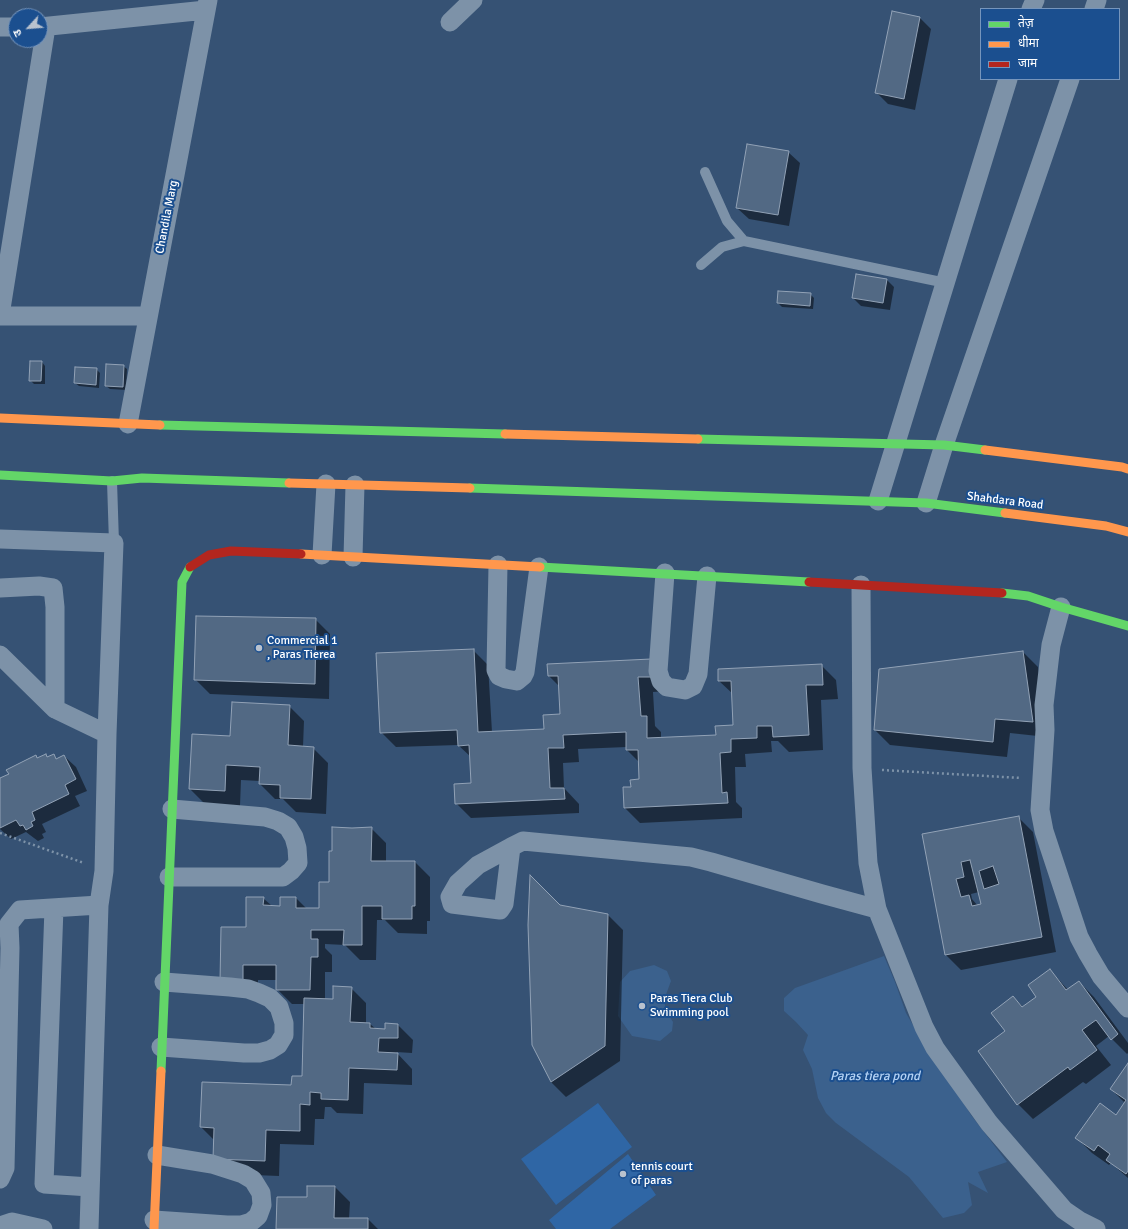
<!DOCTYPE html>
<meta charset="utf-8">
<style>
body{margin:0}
#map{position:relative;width:1128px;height:1229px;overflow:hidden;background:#365274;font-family:Signika,"Noto Sans Devanagari",sans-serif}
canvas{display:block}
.legend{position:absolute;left:980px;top:8px;width:140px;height:72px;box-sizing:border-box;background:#1b4f8f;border:1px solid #7695bc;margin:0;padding:5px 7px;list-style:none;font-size:12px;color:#fff}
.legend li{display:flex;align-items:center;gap:8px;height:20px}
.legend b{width:20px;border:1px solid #7695bc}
.north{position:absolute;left:8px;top:8px;width:40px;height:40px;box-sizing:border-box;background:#1b4f8f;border:1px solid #7695bc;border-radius:50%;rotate:244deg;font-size:11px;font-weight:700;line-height:16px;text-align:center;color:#fff}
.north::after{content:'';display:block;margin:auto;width:14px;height:18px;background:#b9c2ce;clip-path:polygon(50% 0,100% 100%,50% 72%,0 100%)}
</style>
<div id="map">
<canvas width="1128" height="1229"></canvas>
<ul class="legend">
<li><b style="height:5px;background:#63d668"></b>तेज़</li>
<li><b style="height:5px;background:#ff974d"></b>धीमा</li>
<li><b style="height:5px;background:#b3261e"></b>जाम</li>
</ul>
<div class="north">उ</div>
</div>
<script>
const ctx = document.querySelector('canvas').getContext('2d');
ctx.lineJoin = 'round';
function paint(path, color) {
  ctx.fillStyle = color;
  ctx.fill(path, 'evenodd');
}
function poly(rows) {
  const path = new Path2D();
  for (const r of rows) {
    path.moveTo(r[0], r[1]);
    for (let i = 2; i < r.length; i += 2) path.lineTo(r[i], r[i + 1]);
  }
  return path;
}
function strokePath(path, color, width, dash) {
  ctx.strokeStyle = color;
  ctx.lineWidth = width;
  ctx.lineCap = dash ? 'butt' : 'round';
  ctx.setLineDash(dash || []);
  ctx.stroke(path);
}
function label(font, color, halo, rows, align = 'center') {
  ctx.font = font + ' Signika,sans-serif';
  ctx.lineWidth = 4;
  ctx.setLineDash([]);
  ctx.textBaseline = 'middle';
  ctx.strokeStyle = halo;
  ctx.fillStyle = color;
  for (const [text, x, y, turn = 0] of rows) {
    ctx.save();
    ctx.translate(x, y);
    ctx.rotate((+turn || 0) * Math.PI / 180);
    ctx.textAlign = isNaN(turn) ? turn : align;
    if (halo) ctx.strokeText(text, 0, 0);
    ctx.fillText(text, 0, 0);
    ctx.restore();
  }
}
paint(poly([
 [598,1103,632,1147,556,1205,521,1159],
 [628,1154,656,1195,610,1229,556,1229,549,1220]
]), '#2f66a5');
paint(poly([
 [884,956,895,982,906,1013,924,1044,948,1078,971,1115,1007,1162,978,1172,988,1193,968,1182,972,1205,964,1213,943,1218,909,1177,836,1123,826,1113,818,1098,812,1069,803,1050,808,1035,796,1022,784,1011,784,998,795,988],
 [654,965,667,971,671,981,664,1000,666,1011,673,1022,672,1031,660,1041,632,1036,618,1016,620,982,630,971]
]), '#3b618d');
paint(poly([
 [920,18,931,29,915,110,888,104,877,93],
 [788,152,800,163,789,226,749,219,737,208],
 [887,280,894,287,890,310,861,306,853,298],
 [810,294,814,298,813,309,782,307,778,303],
 [42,362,45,366,45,384,34,384,30,380],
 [123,366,127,369,126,390,110,389,106,386],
 [96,369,100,373,99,388,79,386,75,383],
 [315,619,330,634,329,699,210,694,195,679],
 [473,650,488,665,492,732,545,730,561,715,559,686,549,676,650,660,666,691,653,692,655,726,661,732,661,738,717,736,734,726,733,694,719,681,821,665,836,680,838,699,821,700,823,750,789,752,778,741,771,741,772,752,745,754,746,767,735,767,736,802,742,808,742,818,640,823,625,808,632,788,640,780,639,762,627,750,627,747,578,749,579,762,563,763,564,788,579,804,579,813,471,818,456,803,472,784,471,757,458,745,396,747,381,732],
 [1023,652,1038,667,1047,737,1010,733,1007,757,890,745,875,730],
 [289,706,304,721,303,747,313,748,328,763,326,814,296,812,283,799,275,799,260,784,260,781,241,780,240,806,205,804,190,789,231,737],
 [53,755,57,759,64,756,76,767,87,791,75,796,80,806,42,824,46,832,42,834,44,838,38,841,26,832,11,839,0,829,0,779,10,775,35,756,38,759,48,758],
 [1018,817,1033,832,1056,952,961,970,946,955,923,835],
 [979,892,982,904,978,906,972,899,971,894],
 [371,828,386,843,386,862,415,862,430,877,430,921,427,921,427,934,398,933,385,920,377,920,376,960,360,960,345,945,325,944,325,948,332,955,332,972,325,972,325,1000,334,1000,351,988,366,1003,366,1024,370,1024,376,1029,386,1030,398,1025,413,1040,412,1053,396,1052,412,1069,412,1085,364,1083,363,1114,337,1113,331,1107,325,1107,324,1119,315,1119,314,1145,280,1144,279,1176,229,1174,214,1140,201,1127,292,1086,303,1077,305,1004,292,1004,277,989,277,980,258,980,258,997,236,997,247,928,263,898,272,906,281,907,296,898,307,909,320,909,330,883,333,852,352,829],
 [608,915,623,930,620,1061,566,1097,551,1082,533,1045],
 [1050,970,1068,990,1079,982,1094,997,1128,1043,1128,1053,1127,1054,1109,1036,1096,1046,1111,1065,1086,1084,1083,1082,1033,1119,1018,1104,1006,1031,1013,997,1023,1007,1037,997],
 [1128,1065,1128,1178,1111,1163,1109,1165,1092,1153,1077,1138,1116,1116,1125,1103,1111,1089],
 [335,1187,350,1202,349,1219,368,1219,378,1229,277,1229,308,1198]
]), '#0007');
const building = poly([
 [892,11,920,17,904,99,875,93,892,11],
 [747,144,789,151,778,215,736,208,747,144],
 [856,274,887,279,883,303,852,298,856,274],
 [778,291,811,293,810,306,777,303,778,291],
 [30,361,42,361,41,381,29,381,30,361],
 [106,364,124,365,123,387,105,386,106,364],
 [75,367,97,368,96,385,74,383,75,367],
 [196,616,316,618,315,684,194,680,196,616],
 [474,649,478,732,544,729,543,715,560,714,558,676,548,676,547,664,651,659,651,677,638,677,641,716,647,716,647,738,716,735,715,726,733,725,731,681,718,681,718,669,822,664,823,685,806,685,809,735,773,737,772,726,757,726,757,738,731,739,731,752,720,753,722,793,727,792,728,803,624,808,623,787,631,787,630,780,639,779,638,750,626,750,626,732,563,735,564,748,548,748,550,788,564,788,565,799,455,804,454,784,471,783,469,745,458,746,457,730,380,733,376,653,474,649],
 [1023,651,1033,722,995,719,993,742,874,730,879,669,1023,651],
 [232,702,290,705,288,745,314,747,311,799,280,798,280,785,259,784,260,767,226,765,225,791,189,789,192,734,230,736,232,702],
 [46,754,47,757,54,754,56,759,64,755,76,779,65,785,69,794,32,812,35,820,31,822,33,826,26,830,23,825,20,826,16,820,0,828,0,778,9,774,6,770,36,755,37,758,46,754],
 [1019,816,1042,937,945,955,922,834,1019,816],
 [970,860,981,904,972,906,969,895,961,897,956,879,964,877,961,862,970,860],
 [993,866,999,884,984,889,979,871,993,866],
 [332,827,352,828,372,827,371,861,415,861,415,906,412,906,412,919,382,919,382,906,362,906,362,945,343,945,344,930,311,930,311,939,318,939,318,957,311,957,310,990,276,990,276,965,243,965,243,982,220,982,221,927,246,927,246,897,264,897,263,905,280,906,280,897,296,897,296,908,319,908,319,882,329,882,329,851,332,851,332,827],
 [530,875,560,905,608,914,605,1046,551,1082,532,1045,528,925,530,875],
 [1050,969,1066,990,1079,981,1118,1034,1111,1040,1096,1020,1082,1030,1097,1050,1070,1070,1068,1067,1017,1105,978,1051,1005,1031,991,1013,1013,996,1022,1007,1036,997,1028,985,1050,969],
 [333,986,352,987,350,1022,370,1023,370,1028,385,1029,385,1023,398,1024,398,1038,379,1038,378,1052,398,1053,397,1070,349,1068,348,1100,321,1099,321,1093,310,1092,310,1105,300,1104,300,1131,266,1130,265,1161,213,1159,214,1128,200,1127,202,1082,291,1085,292,1076,302,1076,304,998,333,999,333,986],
 [1128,1063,1128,1171,1126,1174,1106,1160,1110,1154,1098,1145,1094,1151,1075,1138,1100,1103,1116,1115,1126,1100,1110,1089,1128,1063],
 [307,1186,335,1186,334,1218,368,1218,368,1229,276,1229,277,1197,307,1197,307,1186]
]);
paint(building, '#526984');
strokePath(building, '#92a2b6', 1);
strokePath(poly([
 [882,770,1021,778],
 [0,833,84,863]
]), '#7d92a8', 2.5, [2, 3]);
strokePath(poly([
 [705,172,727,221,744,241,946,283],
 [701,265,722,247,744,241],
 [112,481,114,543]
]), '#7d92a8', 10);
strokePath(poly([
 [1031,9,1035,0],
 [1094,9,1097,0],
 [450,22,473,0],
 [0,27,16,27],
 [40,27,206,10],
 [0,315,46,27],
 [0,316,148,316],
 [128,424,208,0],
 [878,501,1008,79],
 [926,503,944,445,1070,79],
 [0,539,114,543,107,734,104,871,99,905,89,1229],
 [322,555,326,484],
 [353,557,355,485],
 [498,565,496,670,499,676,506,679,517,681,523,676,525,672,539,567],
 [665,573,658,671,661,681,667,687,685,690,693,686,698,674,707,576],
 [861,585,862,768,868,863,877,909,924,1027,935,1048,989,1123,1064,1210,1080,1221,1096,1229],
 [0,588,39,586,53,588,55,607,55,709],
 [1061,607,1051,645,1044,705,1045,730,1040,810,1044,831,1079,937,1088,954,1101,976,1128,1008],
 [0,655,55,709,107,734],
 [511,847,504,904,500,910,452,904,450,897,458,883,478,865,511,847,523,841,691,857,711,862,822,894,877,909],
 [169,877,283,877,291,871,298,863,297,848,294,837,288,827,278,821,265,817,172,809],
 [54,908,44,1184,90,1187],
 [161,1047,244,1053,259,1053,270,1050,278,1045,284,1035,284,1023,279,1007,270,998,259,993,248,989,230,987,164,982],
 [0,1179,5,1168,10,948,9,924,20,910,99,905],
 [154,1220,227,1225,241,1225,251,1222,258,1216,262,1205,261,1193,253,1180,243,1174,212,1164,157,1155],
 [0,1226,12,1222,43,1229]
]), '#7d92a8', 19);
strokePath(poly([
 [160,425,505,434],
 [698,439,944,445,985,450],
 [0,475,112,481,142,478,289,483],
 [470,488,926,503,1005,513],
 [540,567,809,582],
 [1002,593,1028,596,1061,607,1128,626],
 [161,1071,182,582,190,567]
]), '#63d668', 9);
strokePath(poly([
 [0,418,160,425],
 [505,434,698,439],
 [985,450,1122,467,1128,469],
 [289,483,470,488],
 [1005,513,1106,526,1128,532],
 [301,554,540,567],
 [154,1229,161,1071]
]), '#ff974d', 9);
strokePath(poly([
 [190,567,209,555,231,551,301,554],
 [809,582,1002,593]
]), '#b3261e', 9);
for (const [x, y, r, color] of [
 [259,648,4,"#b9c2ce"],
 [642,1006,4,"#b9c2ce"],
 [623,1174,4,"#b9c2ce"]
]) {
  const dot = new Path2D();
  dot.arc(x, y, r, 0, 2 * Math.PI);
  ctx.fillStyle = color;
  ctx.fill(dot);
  strokePath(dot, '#1b4f8f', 1.5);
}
label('12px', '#fff', '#1b4f8f', [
 ["Chandila Marg",167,217,-79],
 ["Shahdara Road",1005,501,7]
]);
label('12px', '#fff', '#1b4f8f', [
 ["Commercial 1",267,641],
 [", Paras Tierea",267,655],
 ["Paras Tiera Club",650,999],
 ["Swimming pool",650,1013],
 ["tennis court",631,1167],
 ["of paras",631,1181]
], 'left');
label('italic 13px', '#b5d3f5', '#1b4f8f', [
 ["Paras tiera pond",875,1077]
]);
</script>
